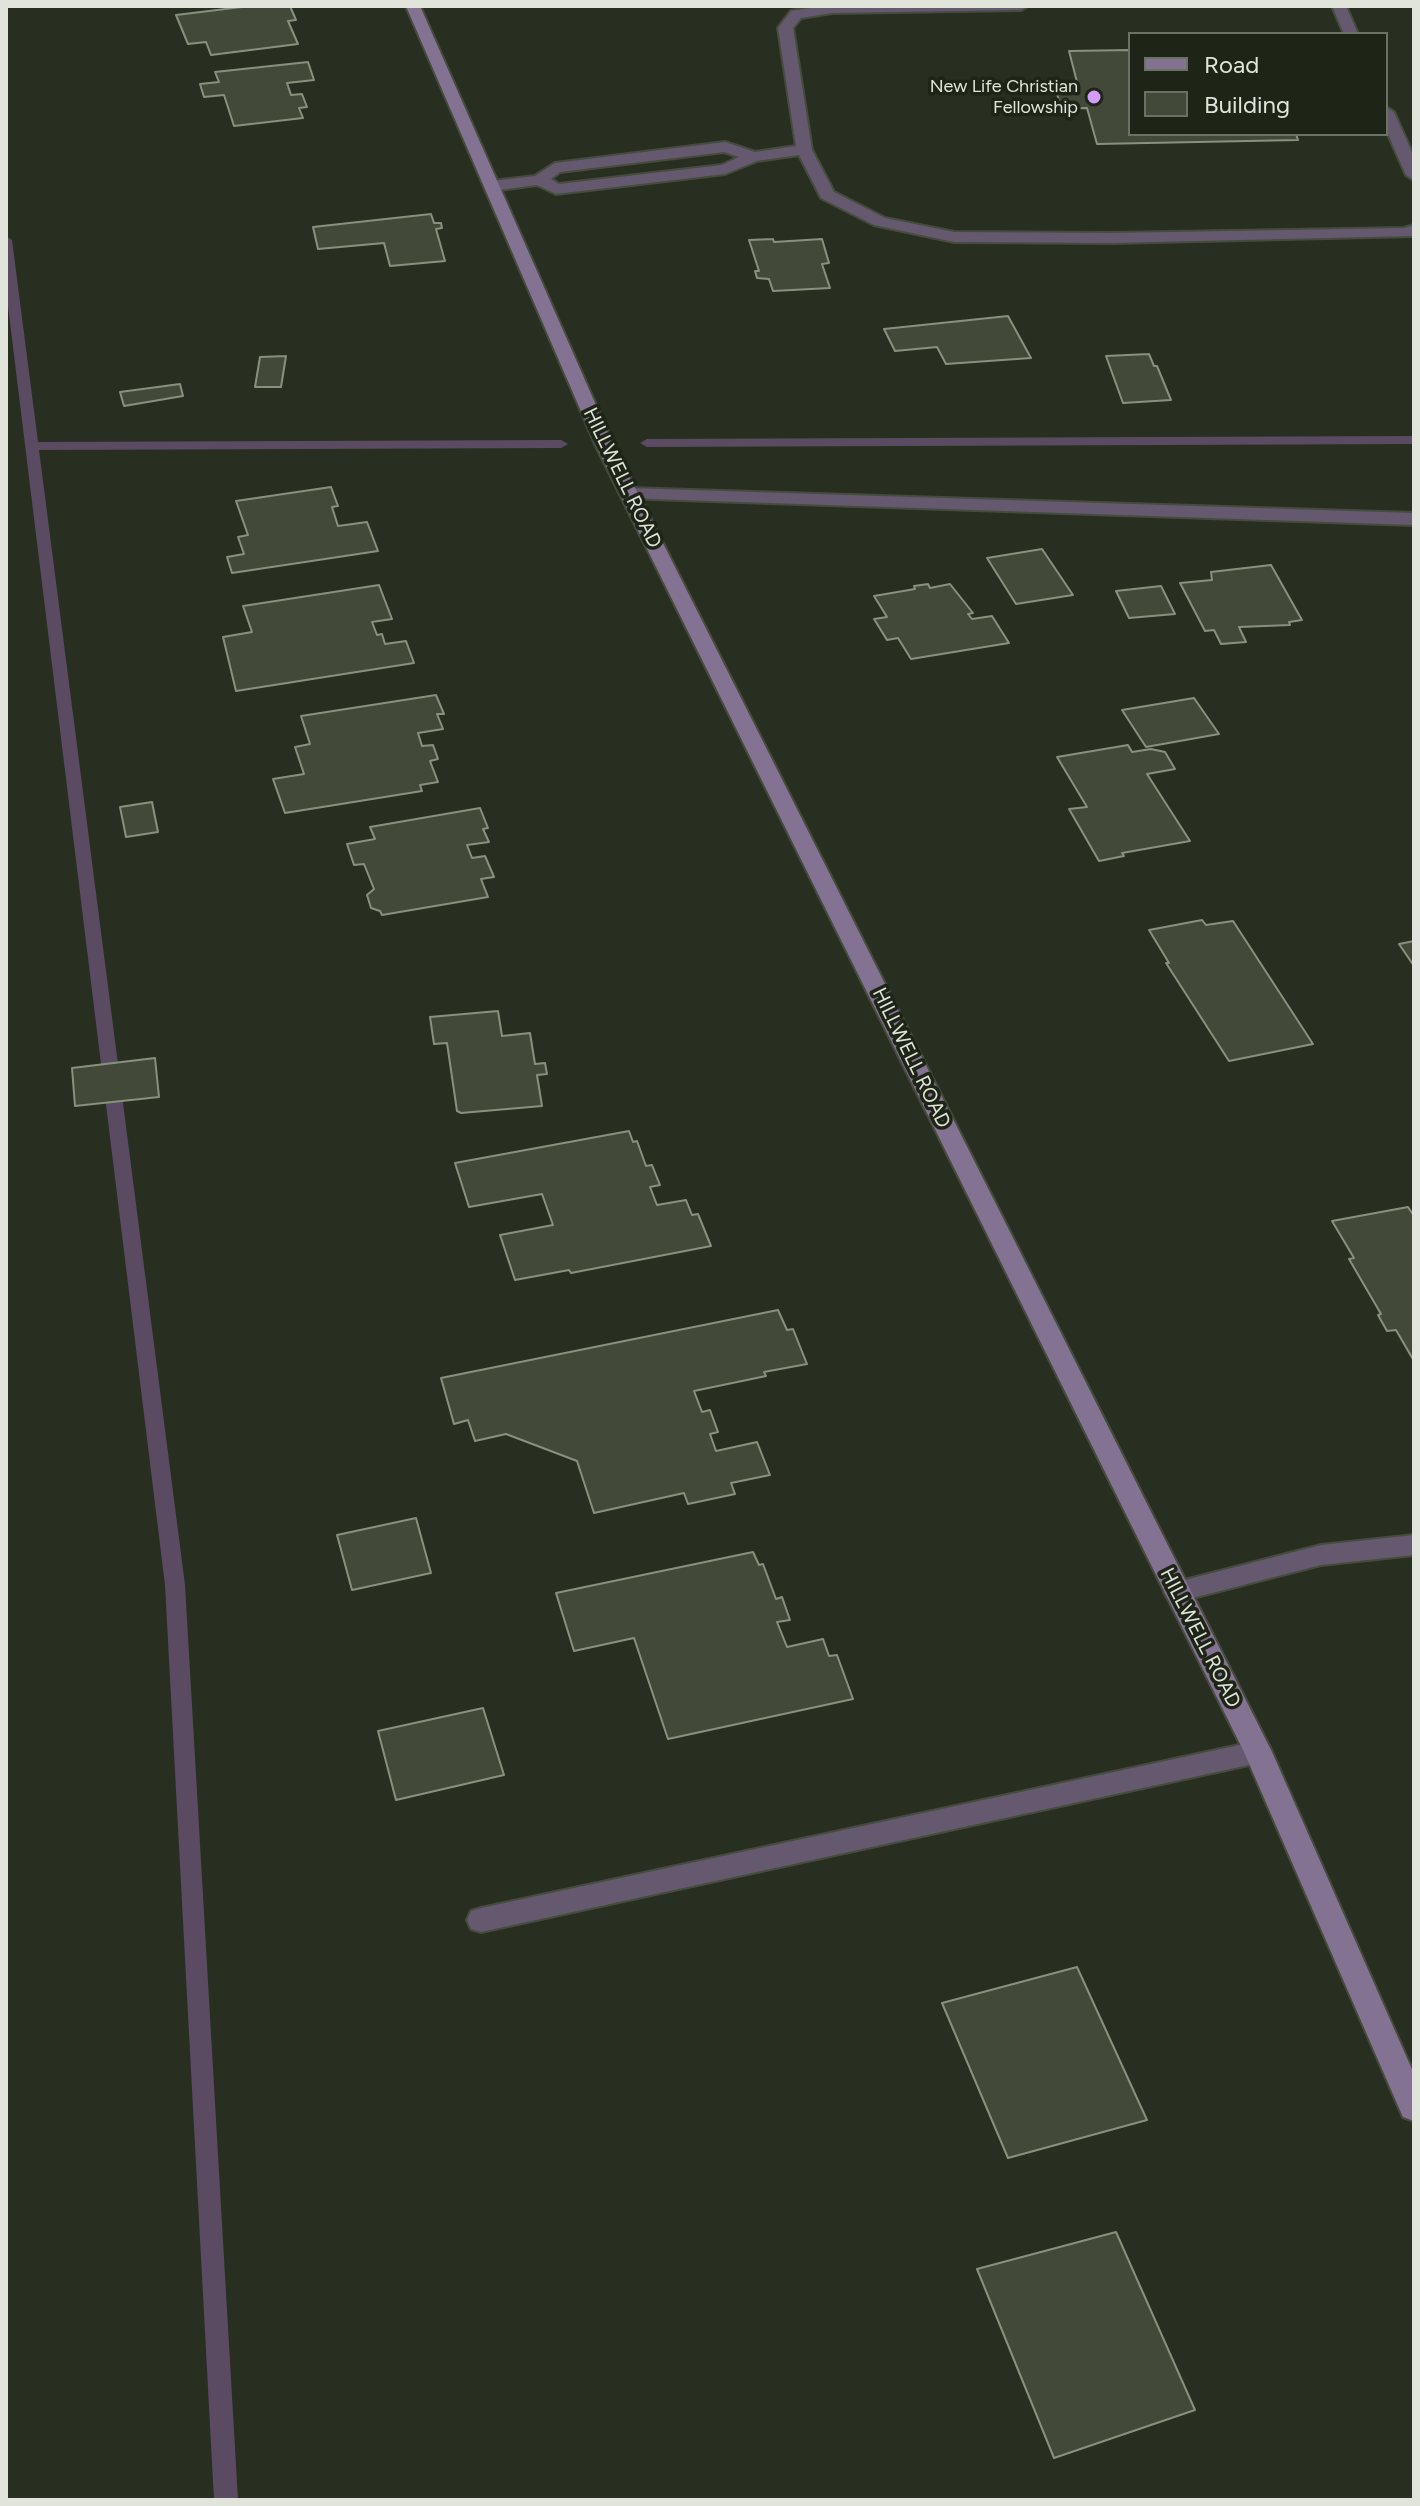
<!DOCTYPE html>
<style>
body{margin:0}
#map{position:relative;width:1420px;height:2506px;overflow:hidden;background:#282f20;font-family:Figtree,sans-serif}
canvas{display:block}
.frame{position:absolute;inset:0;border:8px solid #e0e4db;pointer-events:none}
.legend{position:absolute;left:1128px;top:32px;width:260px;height:104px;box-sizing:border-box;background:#1e2516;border:2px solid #6c7165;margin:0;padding:10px 14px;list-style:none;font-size:24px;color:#e0e4db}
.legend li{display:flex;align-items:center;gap:16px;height:40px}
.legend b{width:40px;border:2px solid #6c7165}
</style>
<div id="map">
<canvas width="1420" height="2506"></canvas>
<div class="frame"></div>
<ul class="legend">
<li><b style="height:10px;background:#847292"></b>Road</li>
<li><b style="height:22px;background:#424939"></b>Building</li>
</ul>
</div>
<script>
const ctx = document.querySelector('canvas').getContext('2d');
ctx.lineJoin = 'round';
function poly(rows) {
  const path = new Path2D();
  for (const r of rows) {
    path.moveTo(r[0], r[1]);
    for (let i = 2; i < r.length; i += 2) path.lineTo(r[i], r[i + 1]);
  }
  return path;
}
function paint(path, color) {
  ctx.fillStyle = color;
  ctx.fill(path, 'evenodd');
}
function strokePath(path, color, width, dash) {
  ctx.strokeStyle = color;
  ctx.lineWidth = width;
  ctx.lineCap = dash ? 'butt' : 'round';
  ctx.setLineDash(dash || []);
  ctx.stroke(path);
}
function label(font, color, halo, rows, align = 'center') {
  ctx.font = font + ' Figtree,sans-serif';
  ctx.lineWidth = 7;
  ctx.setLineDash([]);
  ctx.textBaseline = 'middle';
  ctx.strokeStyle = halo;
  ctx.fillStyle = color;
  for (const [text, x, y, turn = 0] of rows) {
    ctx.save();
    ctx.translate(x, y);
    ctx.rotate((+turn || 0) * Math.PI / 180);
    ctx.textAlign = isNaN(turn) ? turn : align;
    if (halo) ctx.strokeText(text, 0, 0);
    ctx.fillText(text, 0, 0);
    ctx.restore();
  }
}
paint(poly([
 [6,236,12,240,38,442,561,440,568,444,561,448,39,450,185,1585,238,2500,214,2500,165,1585,6,290,6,236],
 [1414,436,1414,444,647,447,640,443,647,439,1414,436]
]), '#5a4b63');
const building = poly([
 [250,6,290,6,296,20,288,21,298,44,211,55,206,42,188,44,176,15,250,6],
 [1130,50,1130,134,1296,134,1298,140,1097,144,1087,108,1061,109,1055,86,1078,86,1069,51,1130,50],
 [308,62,314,80,287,83,291,95,302,94,307,107,299,108,303,118,234,126,224,95,204,97,200,84,219,82,215,72,308,62],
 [431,214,434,223,441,223,442,228,436,229,445,261,390,266,384,243,318,249,313,227,431,214],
 [773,239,774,242,822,239,829,263,822,264,830,288,773,291,769,279,757,278,755,271,759,271,749,240,773,239],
 [1008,316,1031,358,946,364,937,347,895,351,884,329,1008,316],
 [1149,354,1154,366,1157,366,1171,400,1123,403,1106,356,1149,354],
 [286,356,281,387,255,387,260,357,286,356],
 [180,384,183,396,124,406,120,392,180,384],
 [331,487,338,506,332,507,338,526,367,522,378,551,232,573,227,557,244,554,238,537,248,535,236,501,331,487],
 [1042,549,1073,595,1016,604,987,558,1042,549],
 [1271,565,1302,620,1289,622,1290,625,1239,627,1246,642,1221,644,1214,630,1205,631,1180,583,1212,580,1211,572,1271,565],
 [928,584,930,588,950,584,973,613,968,614,972,619,992,616,1009,643,911,659,898,638,887,640,874,619,887,617,874,596,915,589,914,586,928,584],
 [379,585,392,619,372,622,377,635,382,634,385,644,406,641,414,663,236,691,223,637,252,632,243,606,379,585],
 [1161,586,1175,614,1129,618,1116,591,1161,586],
 [436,695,444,714,437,714,443,729,418,733,422,746,433,745,438,759,430,761,438,782,420,785,422,791,285,813,273,779,304,774,295,747,310,744,301,716,436,695],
 [1194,698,1219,734,1146,747,1122,710,1194,698],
 [1128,745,1132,752,1151,749,1165,752,1175,769,1147,774,1190,841,1122,853,1124,856,1099,861,1069,809,1087,807,1057,757,1128,745],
 [152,802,158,832,126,837,120,807,152,802],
 [480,808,488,828,483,829,489,842,467,845,472,858,485,856,494,877,481,879,488,897,382,915,380,911,371,908,367,895,374,889,364,864,354,865,347,844,375,839,370,827,480,808],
 [1202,920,1206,925,1233,921,1313,1044,1229,1061,1166,963,1169,963,1149,930,1202,920],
 [1414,941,1414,966,1399,944,1414,941],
 [498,1011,502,1036,530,1033,535,1064,545,1063,547,1074,537,1075,542,1106,461,1113,457,1111,447,1043,434,1044,430,1017,498,1011],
 [155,1058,159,1097,75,1106,72,1068,155,1058],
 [629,1131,633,1142,637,1141,646,1166,652,1165,660,1185,650,1187,657,1205,686,1200,692,1215,698,1214,711,1246,571,1273,569,1270,515,1280,500,1235,553,1225,542,1194,469,1207,455,1163,629,1131],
 [1408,1207,1414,1216,1414,1361,1396,1330,1387,1331,1378,1315,1381,1314,1349,1259,1354,1258,1332,1221,1408,1207],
 [778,1310,787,1330,793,1329,807,1364,764,1372,766,1376,694,1391,702,1412,710,1410,718,1432,710,1434,716,1451,757,1442,770,1475,731,1483,735,1494,688,1504,684,1493,594,1513,577,1461,506,1434,475,1441,468,1420,454,1424,441,1378,778,1310],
 [416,1518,431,1573,352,1590,337,1535,416,1518],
 [753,1552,759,1565,763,1564,776,1599,782,1597,790,1620,777,1622,787,1647,823,1639,829,1656,837,1655,853,1699,668,1739,634,1638,574,1651,556,1593,753,1552],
 [483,1708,504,1775,396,1800,378,1731,483,1708],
 [1077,1967,1147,2120,1008,2158,942,2003,1077,1967],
 [1116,2232,1195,2410,1054,2458,977,2269,1116,2232]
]);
paint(building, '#424939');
strokePath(building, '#88907e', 2);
const lane = poly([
 [822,6,1028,6,1021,10,832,13,801,18,793,28,812,150,834,192,885,218,954,232,1112,233,1404,228,1414,225,1414,236,1112,243,954,242,874,225,821,198,799,155,757,161,725,174,556,194,537,185,492,191,484,186,492,181,535,176,555,163,725,142,755,152,796,146,778,28,791,11,822,6],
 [724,152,739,157,722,165,559,184,551,179,560,172,724,152],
 [1332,6,1346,6,1358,34,1344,34,1332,6],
 [1386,107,1394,112,1414,157,1414,180,1406,175,1386,130,1386,107],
 [629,488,1414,513,1414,525,623,498,620,494,629,488]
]);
const street = poly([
 [1414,1535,1414,1555,1321,1565,1177,1602,1168,1599,1164,1592,1168,1585,1177,1582,1321,1545,1414,1535],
 [1258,1741,1268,1744,1272,1752,1268,1760,1258,1763,481,1932,471,1929,467,1920,471,1911,481,1908,1258,1741]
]);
const secondary = poly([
 [406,6,420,6,614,446,1272,1752,1414,2074,1414,2121,1403,2117,1399,2108,1244,1752,596,446,406,6]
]);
strokePath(lane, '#454c3e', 4);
strokePath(street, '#454c3e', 4);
strokePath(secondary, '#454c3e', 4);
paint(lane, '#64596e');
paint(street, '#64596e');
paint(secondary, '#847292');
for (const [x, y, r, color] of [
 [1094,97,8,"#d39cfc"]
]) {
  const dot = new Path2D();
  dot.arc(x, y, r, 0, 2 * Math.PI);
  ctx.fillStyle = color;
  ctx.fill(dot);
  strokePath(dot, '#1e2516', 3);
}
label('18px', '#e0e4db', '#1e2516', [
 ["New Life Christian",1078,87],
 ["Fellowship",1078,108]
], 'right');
label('20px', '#e0e4db', '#1e2516', [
 ["HILLWELL ROAD",622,478,64],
 ["HILLWELL ROAD",911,1058,64],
 ["HILLWELL ROAD",1200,1638,63]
]);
</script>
